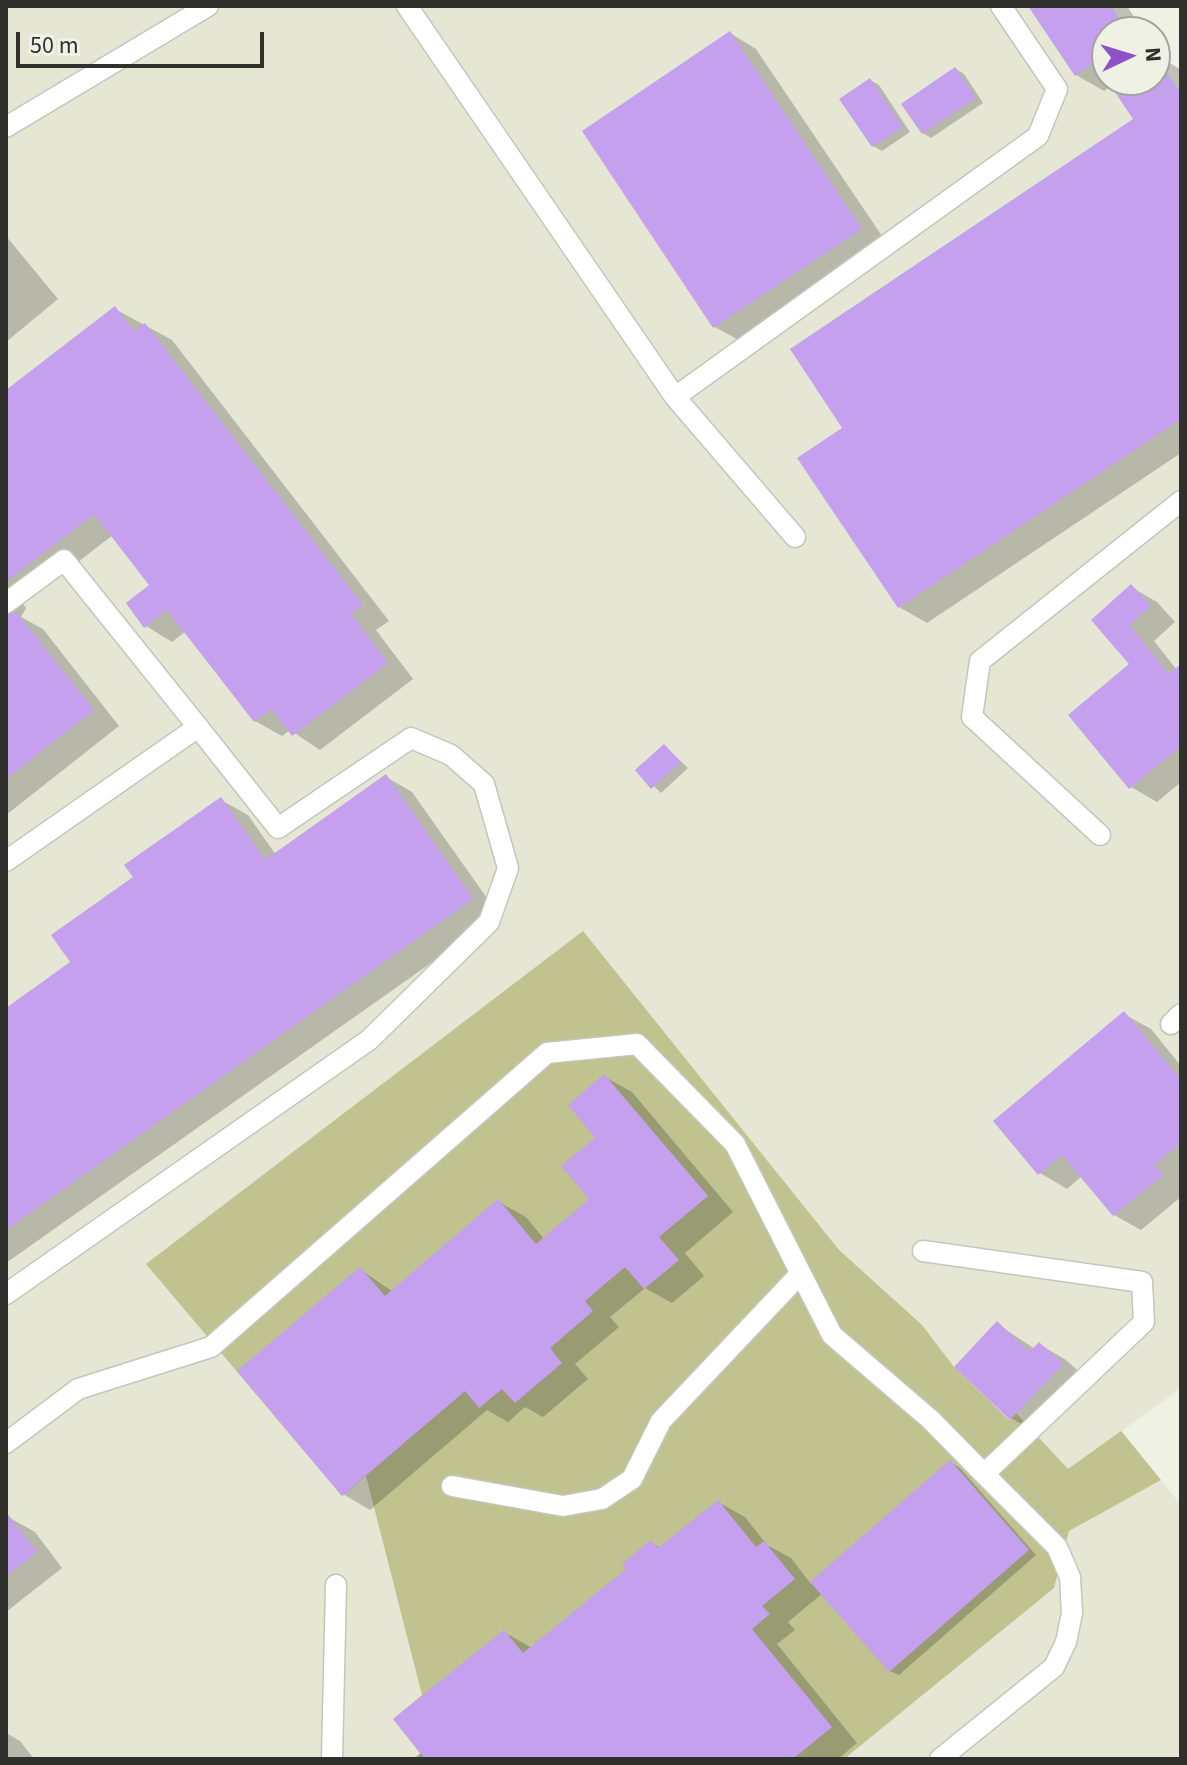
<!DOCTYPE html>
<style>
body{margin:0}
#map{position:relative;width:1187px;height:1765px;overflow:hidden;background:#f0f1e5;font-family:"Source Sans 3",sans-serif}
canvas{display:block}
.frame{position:absolute;inset:0;border:8px solid #30312c;pointer-events:none}
.north{position:absolute;left:1091px;top:16px;width:80px;height:80px;box-sizing:border-box;background:#f0f1e5;border:2px solid #a3a49b;border-radius:50%;rotate:86deg;font-size:22px;font-weight:700;line-height:32px;text-align:center;color:#30312c}
.north::after{content:'';display:block;margin:auto;width:28px;height:36px;background:#8e51c8;clip-path:polygon(50% 0,100% 100%,50% 72%,0 100%)}
.scale{position:absolute;left:16px;top:32px;width:248px;height:36px;box-sizing:border-box;border:4px solid #30312c;border-top:0;padding-left:10px;font-size:24px;line-height:28px;white-space:nowrap;color:#30312c;-webkit-text-stroke:6px #f0f1e5;paint-order:stroke}
</style>
<div id="map">
<canvas width="1187" height="1765"></canvas>
<div class="frame"></div>
<div class="north">N</div>
<div class="scale">50 m</div>
</div>
<script>
const ctx = document.querySelector('canvas').getContext('2d');
ctx.lineJoin = 'round';
function paint(path, color) {
  ctx.fillStyle = color;
  ctx.fill(path, 'evenodd');
}
function poly(rows) {
  const path = new Path2D();
  for (const r of rows) {
    path.moveTo(r[0], r[1]);
    for (let i = 2; i < r.length; i += 2) path.lineTo(r[i], r[i + 1]);
  }
  return path;
}
function strokePath(path, color, width, dash) {
  ctx.strokeStyle = color;
  ctx.lineWidth = width;
  ctx.lineCap = dash ? 'butt' : 'round';
  ctx.setLineDash(dash || []);
  ctx.stroke(path);
}
paint(poly([
 [6,6,1111,6,1128,32,1107,32,1107,80,1155,80,1155,55,1181,94,1181,1388,1122,1431,1181,1505,1181,1759,6,1759]
]), '#e5e7d4');
paint(poly([
 [583,931,839,1250,922,1325,954,1367,1009,1420,1016,1413,1068,1469,1121,1431,1161,1480,1069,1531,1054,1588,844,1759,413,1759,420,1753,393,1719,422,1695,366,1476,342,1496,146,1264]
]), '#c0c38f');
paint(poly([
 [1030,6,1127,6,1144,32,1107,32,1107,80,1155,80,1155,48,1162,58,1181,70,1181,453,927,623,899,607,845,428,1136,120,1113,85,1104,91,1076,75],
 [730,33,756,49,888,245,742,342,715,327],
 [956,69,964,74,983,103,931,138,923,133],
 [870,80,879,85,910,132,882,151,873,146],
 [6,236,58,299,6,342],
 [115,309,172,340,389,621,376,630,413,679,320,750,290,730,282,736,255,721,186,631,172,642,146,626,152,585,113,535,23,604,26,608,21,617,43,629,119,726,6,815,6,393],
 [1131,587,1157,602,1175,622,1154,641,1177,670,1181,666,1181,782,1157,802,1131,787,1131,664,1093,620],
 [664,746,688,768,661,793,637,770],
 [386,777,412,792,499,915,6,1263,6,1010,73,963,136,878,221,800,248,815,276,855],
 [1124,1014,1151,1029,1181,1066,1181,1197,1141,1230,1114,1215,1082,1176,1067,1189,1040,1173],
 [605,1077,632,1092,733,1212,685,1253,704,1276,672,1303,645,1288,610,1317,619,1327,575,1364,588,1379,543,1417,525,1407,508,1422,487,1410,370,1510,343,1494,360,1269,393,1292,499,1202,526,1217,544,1239,592,1199],
 [997,1324,1035,1349,1039,1344,1066,1360,1088,1380,1038,1434,1011,1418],
 [950,1462,959,1467,1036,1555,899,1675,890,1671,823,1593,788,1622,795,1630,777,1644,857,1743,838,1759,417,1759,504,1632,532,1648,629,1569,651,1543,661,1548,718,1502,745,1517,767,1545,791,1558,811,1584],
 [8,1517,35,1532,62,1568,6,1612],
 [6,1733,20,1741,34,1759,6,1759]
]), '#0003');
paint(poly([
 [1028,6,1111,6,1128,32,1107,32,1107,80,1095,62,1075,76],
 [730,31,862,229,713,328,582,131],
 [1155,55,1181,94,1181,419,898,608,797,458,842,428,790,349,1133,119,1107,80,1155,80],
 [955,67,976,98,922,134,901,104],
 [870,78,903,127,872,147,839,99],
 [115,306,134,331,145,323,363,605,351,614,388,663,292,736,271,709,254,722,167,610,144,628,126,603,149,585,94,514,6,582,6,390],
 [1131,584,1151,606,1129,625,1169,674,1181,664,1181,746,1129,789,1068,715,1129,664,1091,620],
 [16,612,94,710,6,779,6,616],
 [664,744,681,762,651,789,635,770],
 [386,774,473,899,6,1230,6,1008,70,962,51,935,133,877,124,865,221,797,265,860],
 [1124,1011,1181,1080,1181,1143,1154,1165,1163,1175,1113,1216,1062,1155,1038,1175,993,1121],
 [604,1074,708,1196,659,1237,679,1260,644,1289,625,1267,585,1301,593,1311,550,1348,562,1363,515,1403,502,1389,479,1408,465,1391,342,1496,237,1371,360,1267,385,1296,498,1199,536,1244,589,1199,561,1166,595,1138,568,1105],
 [997,1321,1029,1352,1039,1342,1063,1364,1010,1420,954,1367],
 [950,1460,1029,1550,889,1672,810,1582],
 [718,1500,756,1547,764,1541,795,1579,762,1606,770,1614,752,1629,832,1727,793,1759,425,1759,393,1719,504,1630,523,1653,626,1569,622,1564,651,1540,658,1548],
 [6,1512,37,1552,6,1576]
]), '#c4a0ee');
const service = poly([
 [407,6,675,397],
 [6,127,208,6],
 [795,537,675,397,1038,136,1057,89,1001,6],
 [6,603,64,560,198,727],
 [1100,835,972,717,980,661,1181,501],
 [6,861,198,727,278,828,411,738,451,755,484,784,508,868,489,922,369,1040,6,1294],
 [1171,1024,1181,1014],
 [6,1443,78,1389,211,1347,547,1053,637,1044,735,1144,832,1335,931,1420,984,1474,1144,1322,1142,1282,923,1251],
 [452,1486,563,1506,602,1499,632,1479,661,1421,800,1274],
 [332,1759,336,1585],
 [940,1759,1054,1667,1066,1642,1072,1613,1070,1577,1057,1547,984,1474]
]);
strokePath(service, '#c5c6bb', 23);
strokePath(service, '#fff', 20);
</script>
